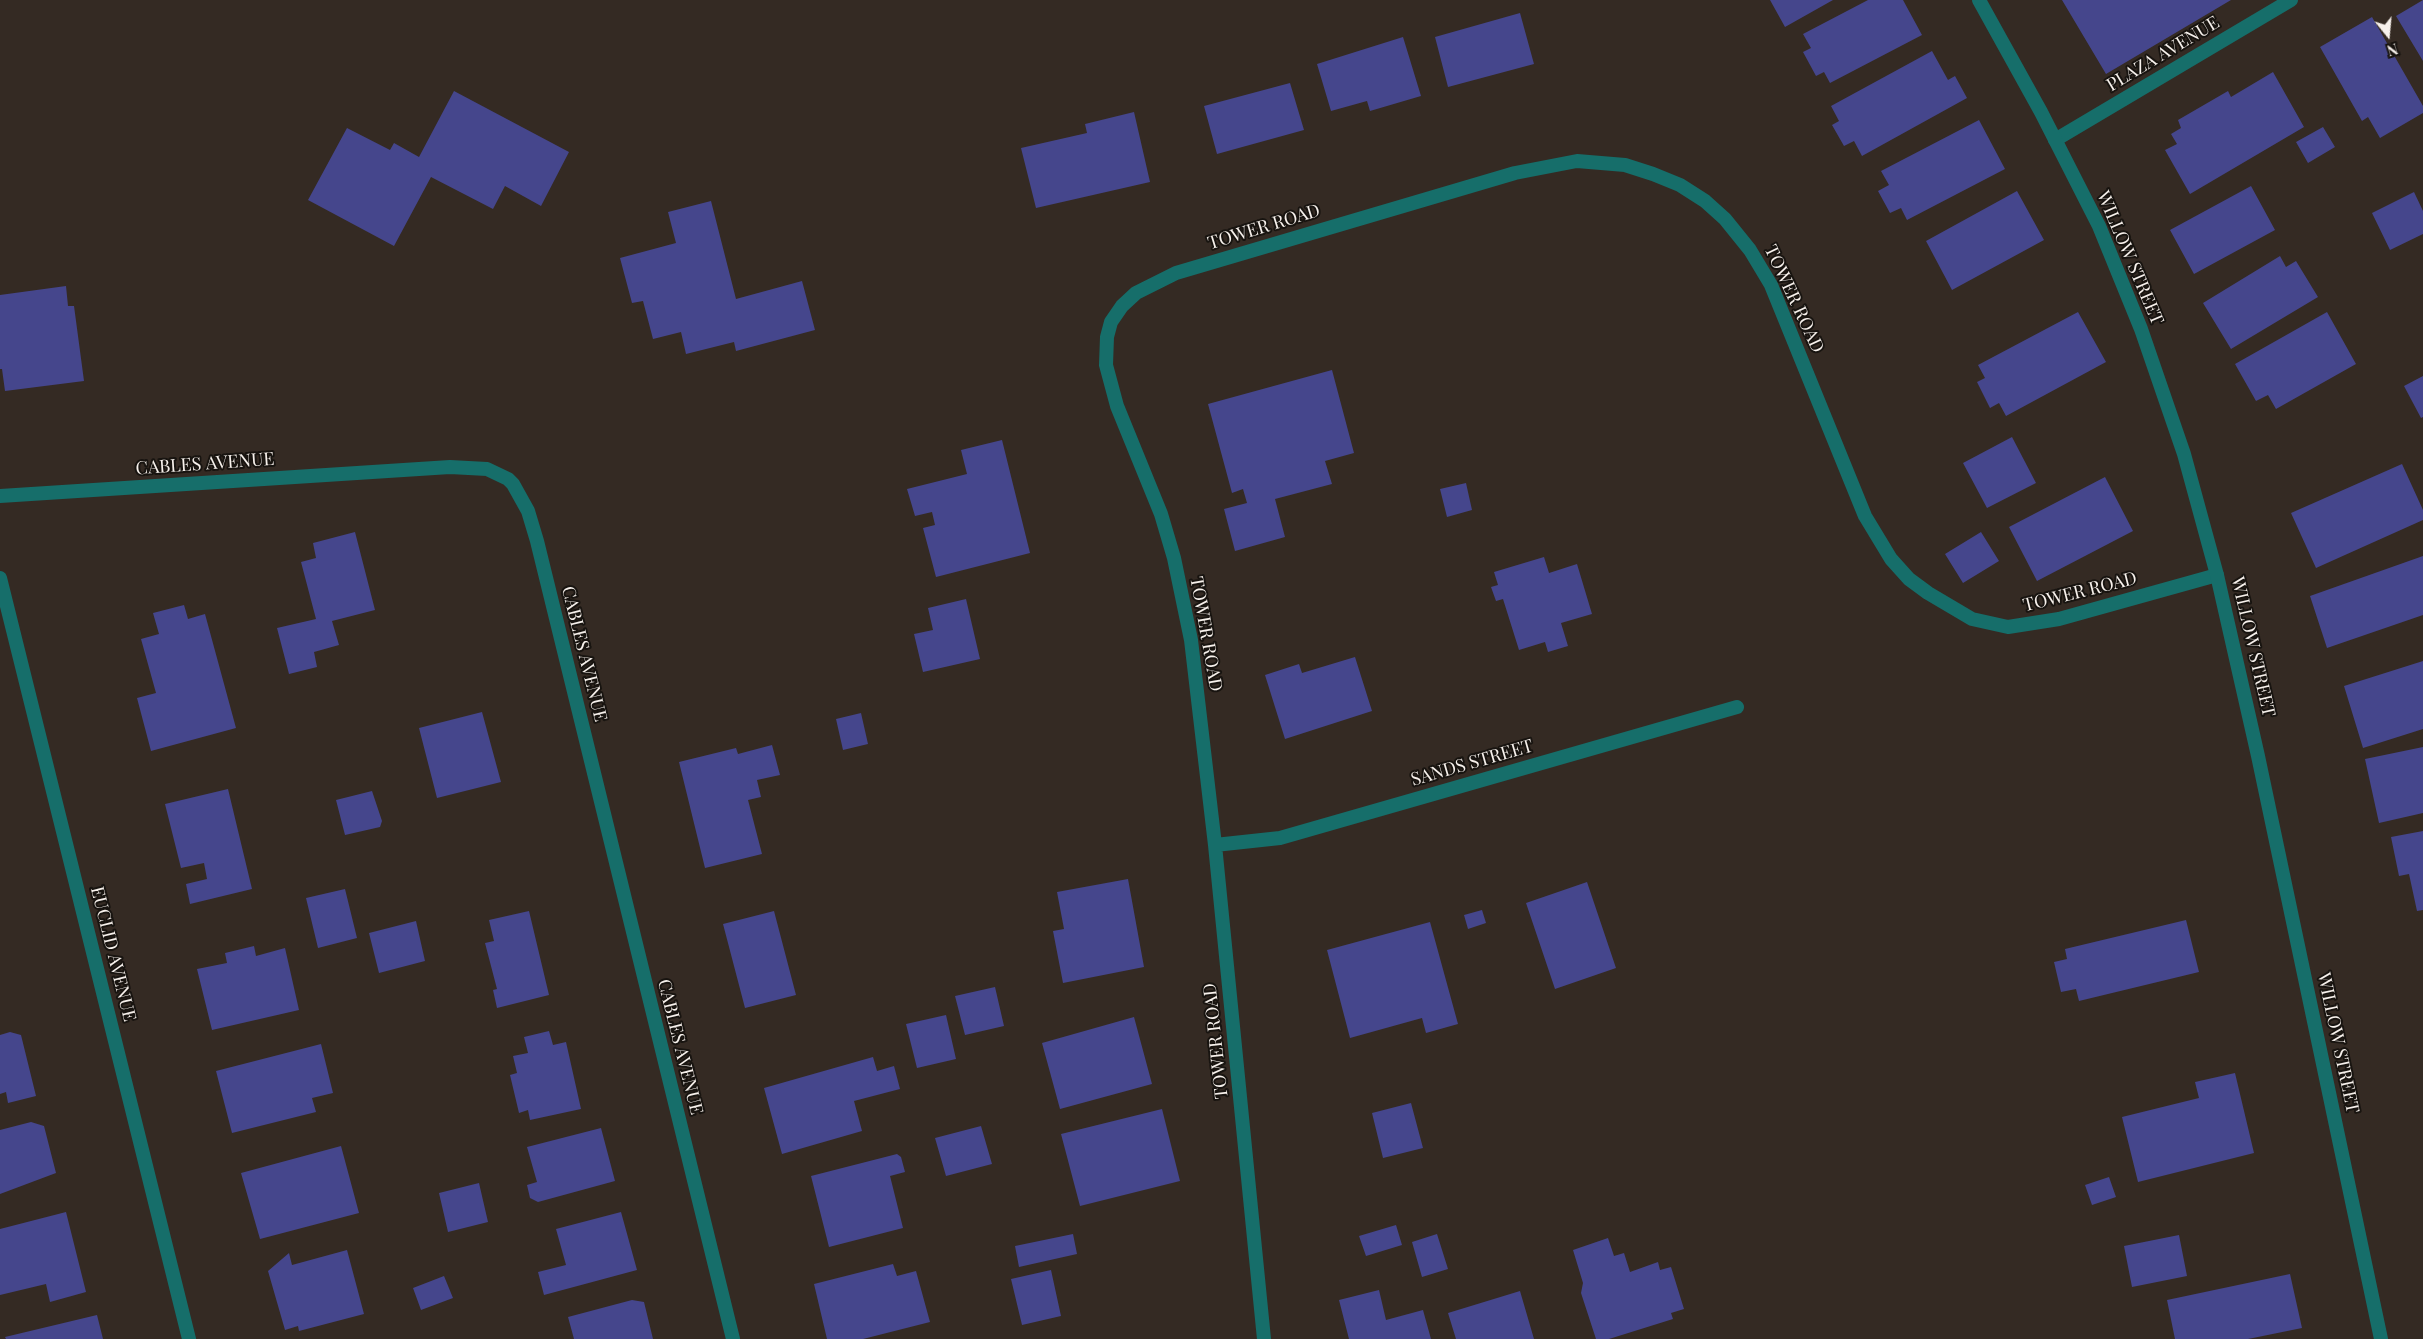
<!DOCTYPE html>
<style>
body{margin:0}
#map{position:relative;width:2423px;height:1339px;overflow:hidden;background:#342a23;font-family:"Playfair Display",serif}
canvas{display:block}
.north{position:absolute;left:2363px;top:10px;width:50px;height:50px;-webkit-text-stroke:4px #181410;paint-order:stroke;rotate:163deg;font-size:14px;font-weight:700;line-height:20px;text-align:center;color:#f7f1ec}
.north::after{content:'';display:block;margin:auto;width:18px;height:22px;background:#f7f1ec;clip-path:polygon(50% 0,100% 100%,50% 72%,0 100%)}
</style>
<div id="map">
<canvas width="2423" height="1339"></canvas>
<div class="north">N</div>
</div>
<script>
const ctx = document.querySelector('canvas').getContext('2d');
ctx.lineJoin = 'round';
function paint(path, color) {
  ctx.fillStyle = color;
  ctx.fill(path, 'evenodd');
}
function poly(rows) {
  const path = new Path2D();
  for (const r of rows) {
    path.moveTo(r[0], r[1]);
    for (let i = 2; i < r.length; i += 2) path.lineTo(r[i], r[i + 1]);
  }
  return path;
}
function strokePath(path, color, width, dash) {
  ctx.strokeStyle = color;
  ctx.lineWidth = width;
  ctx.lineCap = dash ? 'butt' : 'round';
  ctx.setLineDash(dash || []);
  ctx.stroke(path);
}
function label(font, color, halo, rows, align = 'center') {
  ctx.font = font + ' "Playfair Display",serif';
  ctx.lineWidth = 4;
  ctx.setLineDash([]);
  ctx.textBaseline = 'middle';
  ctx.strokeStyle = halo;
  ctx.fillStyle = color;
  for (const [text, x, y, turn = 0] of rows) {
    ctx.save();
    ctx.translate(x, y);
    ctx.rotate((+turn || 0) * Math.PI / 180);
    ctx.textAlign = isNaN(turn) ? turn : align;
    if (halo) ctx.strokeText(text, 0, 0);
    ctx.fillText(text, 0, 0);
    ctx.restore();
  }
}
paint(poly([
 [1770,0,1833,0,1785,27],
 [1868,0,1903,0,1922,35,1830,83,1824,72,1816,76,1803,52,1811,48,1803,34],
 [2062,0,2231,0,2106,74],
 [2423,0,2423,61,2396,16],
 [1520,13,1534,64,1448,87,1435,37],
 [2372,17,2423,106,2423,113,2380,138,2368,117,2362,121,2320,47],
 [1403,37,1421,96,1370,111,1367,101,1331,111,1317,64],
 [1932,51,1948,80,1955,76,1967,98,1862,156,1854,141,1844,146,1832,125,1839,121,1831,106],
 [2273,72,2304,127,2190,194,2165,150,2177,144,2171,134,2181,128,2178,120,2228,91,2231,97],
 [1290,83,1304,130,1217,154,1204,106],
 [454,91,569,152,541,206,505,186,493,209,431,177,394,246,308,200,347,128,390,150,394,143,419,157],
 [1134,112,1150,182,1036,208,1021,148,1087,133,1085,124],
 [1979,120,2005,169,1907,220,1901,208,1890,213,1878,191,1889,185,1881,171],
 [2323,127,2335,147,2308,163,2296,142],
 [2251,186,2275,230,2194,274,2170,230],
 [2017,191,2044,240,1952,290,1926,241],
 [2414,192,2423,211,2423,234,2390,250,2372,213],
 [711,201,736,299,802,281,815,330,736,351,734,342,686,354,681,332,653,339,643,301,632,303,620,258,676,243,668,212],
 [2280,256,2286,267,2296,261,2318,297,2231,349,2203,303],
 [66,286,68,306,74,306,84,381,5,391,2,369,0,369,0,295],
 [2078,312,2106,362,2006,416,1999,403,1990,408,1977,382,1985,378,1978,365],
 [2327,312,2356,364,2276,409,2268,395,2256,401,2235,364],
 [1332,370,1354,453,1325,461,1332,484,1275,499,1285,537,1235,551,1224,509,1247,503,1243,489,1232,493,1208,404],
 [2423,376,2423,417,2421,418,2404,386],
 [2012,437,2036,483,1987,508,1963,463],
 [1002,440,1030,553,936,577,923,528,935,525,932,512,915,516,907,489,967,474,961,450],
 [2402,464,2423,510,2423,520,2316,568,2291,513],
 [2105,477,2133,531,2037,581,2009,527],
 [1466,483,1472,510,1447,517,1440,489],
 [355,532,375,610,332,621,339,645,314,652,317,667,289,674,277,628,316,619,301,562,316,558,313,543],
 [1981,532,1999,561,1963,583,1945,554],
 [2423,556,2423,615,2327,648,2310,596],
 [1544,557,1549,573,1577,564,1592,614,1561,623,1568,646,1548,652,1545,642,1519,650,1503,599,1496,601,1491,587,1498,585,1494,572],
 [966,599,980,659,923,672,914,634,933,630,928,608],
 [184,605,188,619,205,614,236,728,151,751,137,698,156,693,141,639,159,634,153,613],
 [1355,657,1372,711,1285,739,1265,675,1299,664,1302,673],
 [2423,661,2423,729,2363,748,2344,686],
 [482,712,501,782,437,798,419,728],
 [861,713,868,744,843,750,836,719],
 [772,745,780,775,757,780,761,797,748,800,762,854,705,868,679,762,736,748,738,754],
 [2423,747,2423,813,2379,823,2365,759],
 [228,789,252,889,190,904,186,884,207,879,204,863,181,868,165,804],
 [372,791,382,821,380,827,345,835,336,800],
 [2423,831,2423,910,2417,911,2409,874,2399,876,2391,837],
 [1128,879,1144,967,1063,983,1053,931,1064,929,1057,892],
 [1587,882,1616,968,1555,989,1526,903],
 [345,889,357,938,318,948,306,898],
 [1482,910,1486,923,1468,929,1464,915],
 [529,911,549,995,497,1008,493,990,497,989,485,943,494,941,489,920],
 [774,911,796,995,745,1008,723,924],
 [2186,920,2199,972,2079,1001,2076,989,2061,992,2054,962,2067,959,2065,949],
 [416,921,425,961,379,973,369,933],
 [1430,922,1458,1024,1426,1033,1422,1018,1350,1038,1327,950],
 [254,946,256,956,285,948,299,1010,212,1030,197,969,227,963,225,953],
 [995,987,1004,1026,965,1035,955,996],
 [946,1015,956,1059,917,1068,906,1024],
 [1134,1017,1152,1084,1060,1109,1042,1043],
 [549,1031,553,1045,566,1042,581,1109,530,1120,528,1110,519,1113,510,1075,517,1073,513,1056,528,1053,524,1037],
 [10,1032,21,1035,36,1096,8,1103,6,1092,0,1094,0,1035],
 [321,1044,333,1093,312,1098,316,1112,232,1133,216,1071],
 [873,1057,877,1071,894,1066,900,1089,854,1101,862,1131,782,1154,764,1088],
 [2235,1073,2254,1153,2138,1182,2122,1117,2199,1098,2195,1082],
 [1411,1103,1423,1148,1383,1158,1372,1113],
 [1162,1109,1180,1181,1080,1206,1061,1134],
 [31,1122,44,1126,56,1173,0,1194,0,1130],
 [981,1126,992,1164,946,1176,935,1138],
 [601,1128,615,1181,538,1202,530,1198,527,1185,537,1182,527,1147],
 [341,1146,359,1213,260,1239,241,1173],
 [897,1154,901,1157,905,1172,890,1176,903,1228,829,1247,811,1176],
 [2109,1177,2116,1197,2092,1205,2085,1185],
 [479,1183,488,1222,448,1232,439,1193],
 [66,1212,86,1292,50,1302,46,1284,0,1295,0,1229],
 [621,1212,637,1270,544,1295,538,1272,566,1265,556,1229],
 [1396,1225,1402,1245,1366,1256,1359,1236],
 [1073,1234,1077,1254,1019,1267,1015,1246],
 [1437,1234,1448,1269,1422,1277,1412,1242],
 [2179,1235,2187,1276,2132,1287,2124,1246],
 [1608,1238,1614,1256,1624,1253,1630,1272,1658,1262,1660,1270,1671,1267,1684,1309,1671,1313,1673,1319,1609,1339,1596,1339,1581,1293,1583,1283,1573,1250],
 [347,1250,364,1314,299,1331,298,1326,285,1330,268,1271,289,1253,292,1265],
 [893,1264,897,1276,916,1271,930,1322,863,1339,827,1339,814,1284],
 [1051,1270,1061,1316,1022,1325,1011,1279],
 [2290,1274,2302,1328,2248,1339,2175,1339,2167,1300],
 [444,1276,453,1298,421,1310,413,1288],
 [1379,1290,1386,1320,1423,1310,1431,1339,1349,1339,1339,1300],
 [1520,1291,1534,1339,1456,1339,1448,1313],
 [632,1300,644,1302,653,1339,574,1339,568,1317],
 [97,1315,103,1339,6,1339,5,1337]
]), '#45468c');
strokePath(poly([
 [2055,140,2291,0],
 [0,496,450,467,487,469,508,479,513,484,528,511,537,541,733,1339],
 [0,578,189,1339],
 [1215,845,1280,838,1737,707],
 [1264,1339,1215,845,1191,640,1174,558,1161,514,1117,406,1106,365,1107,337,1111,322,1122,306,1136,293,1176,273,1515,173,1577,161,1625,165,1653,174,1680,185,1705,201,1725,219,1750,250,1771,285,1865,516,1891,559,1909,579,1928,593,1972,619,2008,627,2059,619,2217,575]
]), '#166e6a', 14);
strokePath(poly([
 [1979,0,2041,112,2099,226,2141,329,2184,454,2217,575,2258,756,2381,1339]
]), '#166e6a', 14);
label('18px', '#f7f1ec', '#181410', [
 ["PLAZA AVENUE",2163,54,-31],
 ["TOWER ROAD",1264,227,-17],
 ["WILLOW STREET",2130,258,67],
 ["TOWER ROAD",1794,299,65],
 ["CABLES AVENUE",205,464,-4],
 ["TOWER ROAD",2080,592,-14],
 ["TOWER ROAD",1206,634,80],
 ["WILLOW STREET",2253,647,77],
 ["CABLES AVENUE",584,654,76],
 ["SANDS STREET",1472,763,-16],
 ["EUCLID AVENUE",113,954,76],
 ["TOWER ROAD",1216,1041,-96],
 ["WILLOW STREET",2338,1043,78],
 ["CABLES AVENUE",680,1047,76]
]);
</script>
